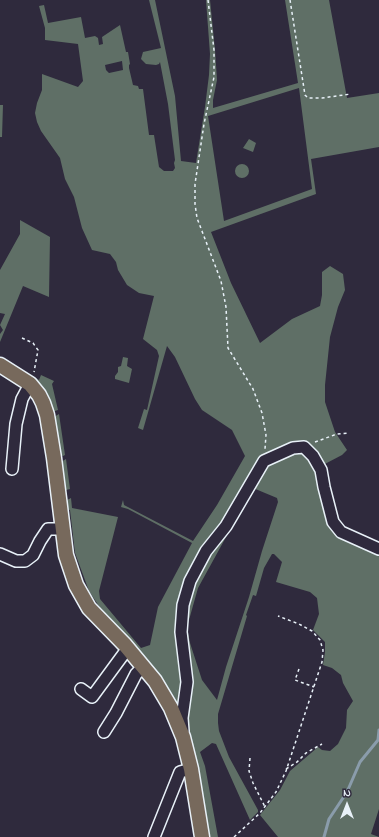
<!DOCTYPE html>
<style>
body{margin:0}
#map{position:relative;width:379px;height:837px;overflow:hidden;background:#2f2a3d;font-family:"Indie Flower",sans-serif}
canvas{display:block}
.north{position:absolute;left:327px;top:785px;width:40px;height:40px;-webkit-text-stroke:3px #2f2a3d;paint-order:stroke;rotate:0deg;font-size:11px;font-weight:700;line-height:16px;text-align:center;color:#e8f1f8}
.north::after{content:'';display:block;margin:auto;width:14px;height:18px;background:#e8f1f8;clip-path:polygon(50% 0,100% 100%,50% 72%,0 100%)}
</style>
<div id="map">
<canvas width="379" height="837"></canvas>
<div class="north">N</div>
</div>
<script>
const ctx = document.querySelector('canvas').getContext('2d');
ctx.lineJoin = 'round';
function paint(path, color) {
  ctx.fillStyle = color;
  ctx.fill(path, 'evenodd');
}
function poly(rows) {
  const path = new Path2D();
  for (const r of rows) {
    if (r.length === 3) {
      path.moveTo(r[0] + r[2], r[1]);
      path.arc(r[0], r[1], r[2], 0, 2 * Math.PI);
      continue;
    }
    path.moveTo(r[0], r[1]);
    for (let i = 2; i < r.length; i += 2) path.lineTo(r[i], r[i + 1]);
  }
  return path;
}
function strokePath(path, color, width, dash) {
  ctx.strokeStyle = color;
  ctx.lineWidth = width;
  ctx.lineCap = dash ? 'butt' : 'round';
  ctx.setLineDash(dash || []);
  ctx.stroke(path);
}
paint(poly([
 [149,0,155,0,175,96,181,161,196,163,205,107,209,75,210,54,206,0,210,0,215,50,217,80,213,100,213,108,298,83,285,0,329,0,347,98,379,93,379,147,311,159,316,194,211,232,231,283,260,343,292,319,320,306,322,295,322,272,330,266,343,274,345,290,338,307,330,337,325,385,325,402,335,432,347,450,342,455,321,466,329,519,379,553,379,809,371,834,379,837,278,837,260,815,280,790,290,771,318,747,322,750,330,751,338,744,346,728,347,710,353,701,343,683,341,675,332,668,323,665,325,652,325,642,313,630,319,614,317,598,310,592,276,582,282,562,274,554,272,554,264,568,256,596,253,595,246,615,247,616,218,714,218,723,219,731,229,757,258,810,258,812,250,820,216,744,212,743,200,752,205,766,218,837,209,837,203,794,193,750,89,591,75,553,70,510,65,509,65,501,71,498,72,508,118,517,99,591,100,599,141,648,150,645,158,607,192,543,128,509,121,507,123,500,124,505,193,541,217,505,245,456,232,430,202,410,195,399,175,357,167,346,143,430,138,428,144,409,147,410,159,356,157,350,143,339,154,296,139,293,127,285,118,270,116,262,110,254,92,250,82,228,74,197,65,179,60,158,41,131,37,122,35,113,37,103,42,90,42,74,78,87,83,81,78,44,45,40,45,28,39,6,44,5,48,23,81,17,85,38,95,36,98,38,99,45,103,44,102,37,120,25,126,52,128,52,130,64,129,65,129,68,133,85,138,86,139,89,143,89,149,135,154,135,159,167,164,171,173,171,175,168,174,163,175,160,168,104,160,62,159,64,156,65,146,64,141,59,143,52,161,48],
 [122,61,123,70,109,73,106,70,105,65],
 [299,88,312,189,224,221,208,116],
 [253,488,277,498,278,502,262,551,249,597,226,667,217,700,202,680,190,643,187,627,198,588],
 [0,105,3,105,2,137,0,137],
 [249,139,256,143,253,152,243,148],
 [242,171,7],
 [20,220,50,237,49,297,23,286,0,342,0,334,3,330,0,325,5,314,0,313,0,270,20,234],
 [123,357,128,358,127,366,132,369,129,383,115,379,115,376,118,372,118,367,121,366],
 [41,375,54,381,52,384,58,410,52,412,34,381,34,377,39,380],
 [59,414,65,455,63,456,59,454,54,417],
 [66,459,70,489,66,490,64,488,61,462]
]), '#5f6f66');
strokePath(poly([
 [324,837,329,819,347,792,360,762,378,740,379,730]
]), '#8a9cab', 3);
const minor = poly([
 [12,469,16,424,22,399,30,384],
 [0,554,16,561,25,561,33,555,40,541,48,529,62,529],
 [81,689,92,697,128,648],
 [183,731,182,718,187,682,181,632,183,605,190,581,206,551,226,526,264,461,293,448,304,447,313,456,321,470,324,487,333,522,341,532,379,549],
 [104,732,116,713,136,674,143,667],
 [154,837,180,772,191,769]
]);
const major = poly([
 [0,365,30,384,39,395,43,403,47,415,54,458,66,555,76,585,89,608,125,645,155,681,171,708,183,737,191,769,202,837]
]);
strokePath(minor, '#e8f1f8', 14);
strokePath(major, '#e8f1f8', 17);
strokePath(poly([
 [208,0,214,50,214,77,204,124,195,184,195,204,197,218,221,281,226,307,228,348,253,389,262,413,266,435,265,449],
 [290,0,305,95,308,98,322,98,351,94],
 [22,338,33,343,38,350,34,372],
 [315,442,337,434,348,433],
 [299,669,295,680,314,687],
 [250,758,249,771,253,783,265,807],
 [286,769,297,762,306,753,322,744],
 [234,837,260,813,276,792,286,771,322,662,323,650,320,640,312,631,299,624,278,616]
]), '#e8f1f8', 1.5, [3, 3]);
strokePath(minor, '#2f2a3d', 11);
strokePath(major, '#77695c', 14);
</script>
